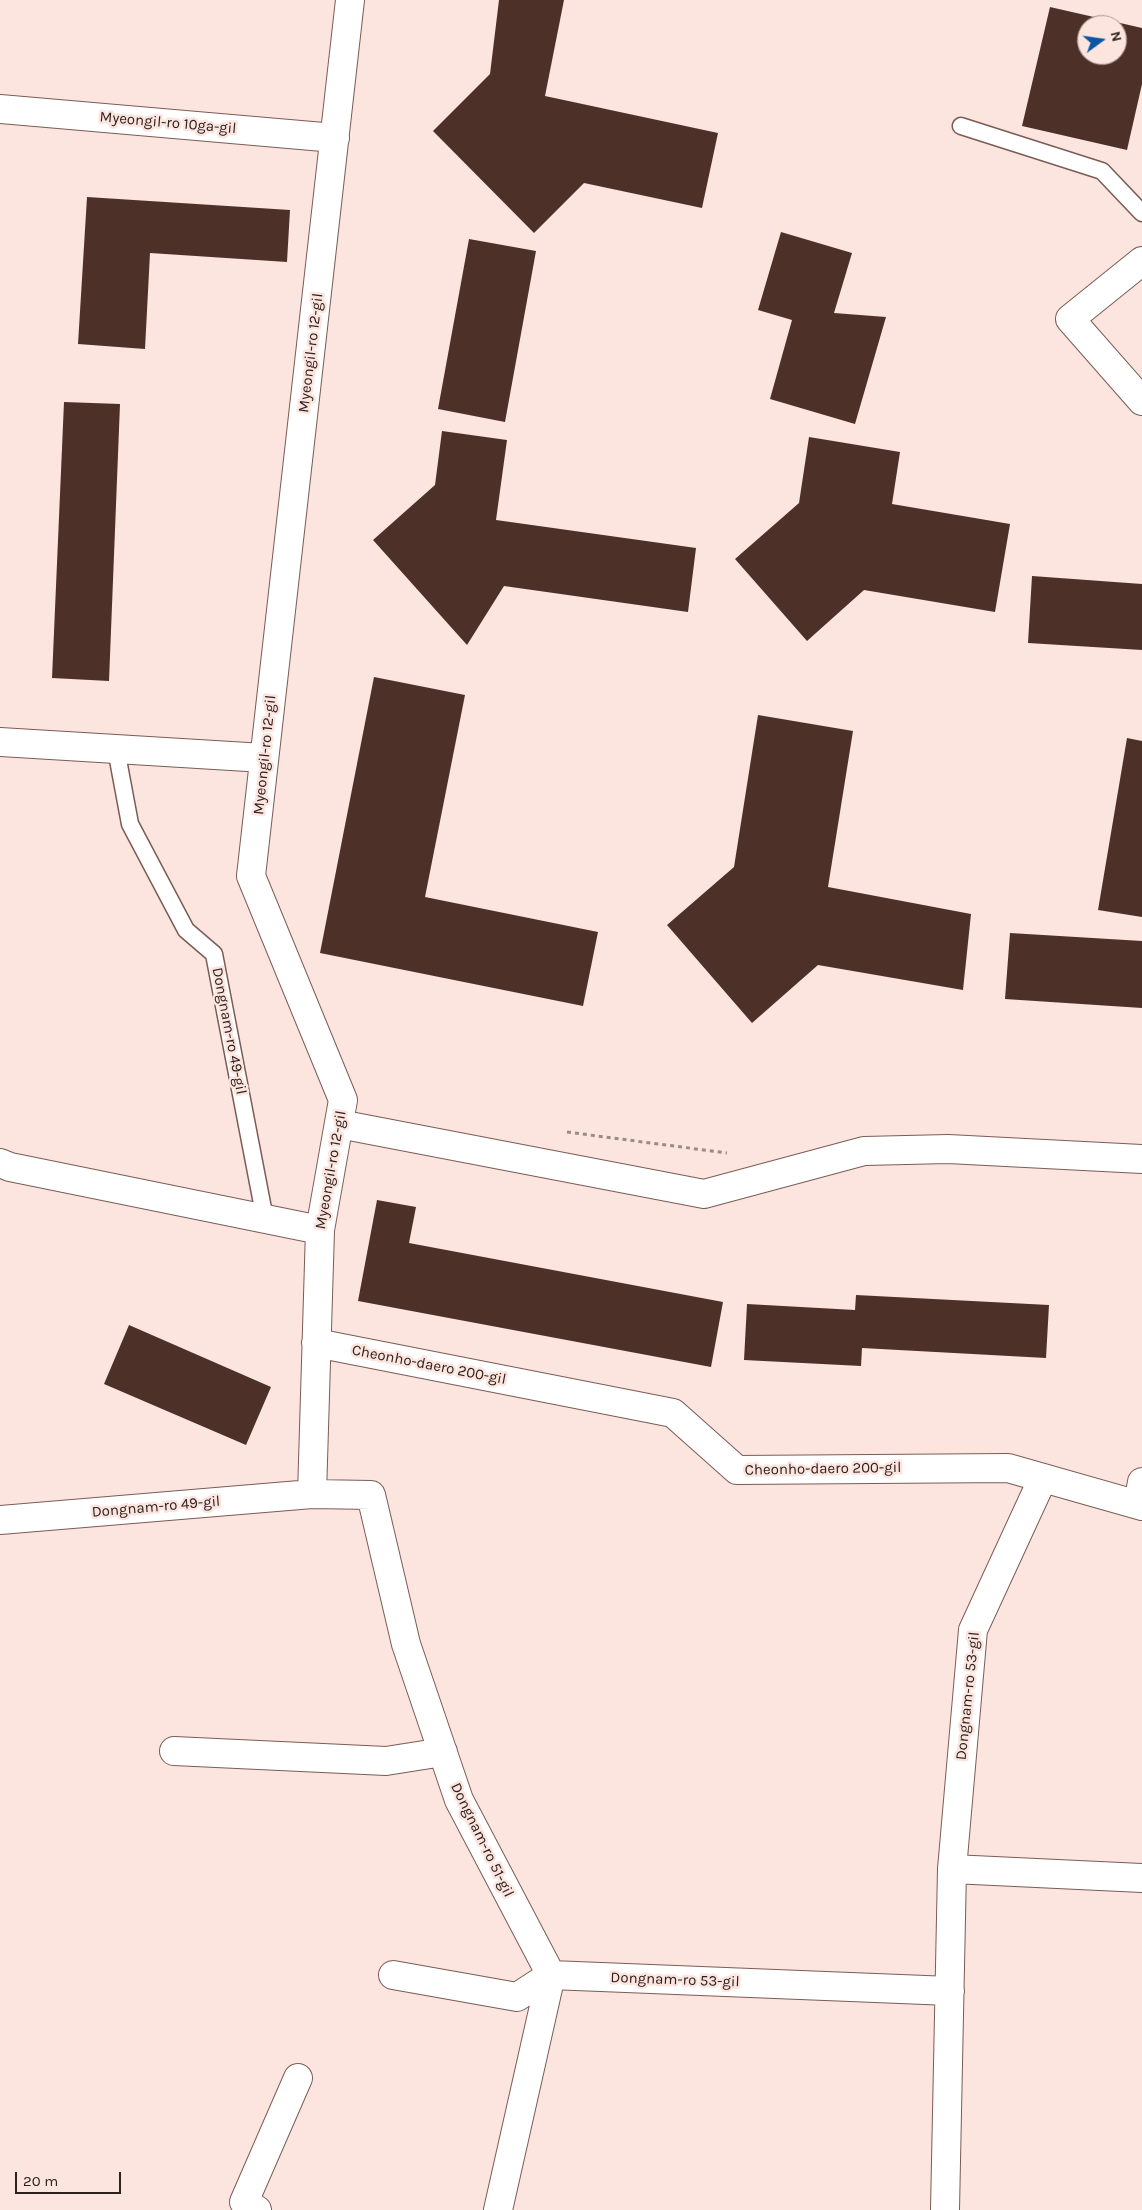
<!DOCTYPE html>
<style>
body{margin:0}
#map{position:relative;width:1142px;height:2210px;overflow:hidden;background:#fbe5de;font-family:Karla,sans-serif}
canvas{display:block}
.north{position:absolute;left:1077px;top:15px;width:50px;height:50px;box-sizing:border-box;background:#fbe5de;border:1px solid #a99691;border-radius:50%;rotate:76deg;font-size:14px;font-weight:700;line-height:20px;text-align:center;color:#2e201d}
.north::after{content:'';display:block;margin:auto;width:18px;height:22px;background:#0b55a4;clip-path:polygon(50% 0,100% 100%,50% 72%,0 100%)}
.scale{position:absolute;left:15px;top:2172px;width:106px;height:22px;box-sizing:border-box;border:2px solid #2e201d;border-top:0;padding-left:6px;font-size:15px;line-height:18px;white-space:nowrap;color:#2e201d;-webkit-text-stroke:4px #fbe5de;paint-order:stroke}
</style>
<div id="map">
<canvas width="1142" height="2210"></canvas>
<div class="north">N</div>
<div class="scale">20 m</div>
</div>
<script>
const ctx = document.querySelector('canvas').getContext('2d');
ctx.lineJoin = 'round';
function paint(path, color) {
  ctx.fillStyle = color;
  ctx.fill(path, 'evenodd');
}
function poly(rows) {
  const path = new Path2D();
  for (const r of rows) {
    path.moveTo(r[0], r[1]);
    for (let i = 2; i < r.length; i += 2) path.lineTo(r[i], r[i + 1]);
  }
  return path;
}
function strokePath(path, color, width, dash) {
  ctx.strokeStyle = color;
  ctx.lineWidth = width;
  ctx.lineCap = dash ? 'butt' : 'round';
  ctx.setLineDash(dash || []);
  ctx.stroke(path);
}
function label(font, color, halo, rows, align = 'center') {
  ctx.font = font + ' Karla,sans-serif';
  ctx.lineWidth = 5;
  ctx.setLineDash([]);
  ctx.textBaseline = 'middle';
  ctx.strokeStyle = halo;
  ctx.fillStyle = color;
  for (const [text, x, y, turn = 0] of rows) {
    ctx.save();
    ctx.translate(x, y);
    ctx.rotate((+turn || 0) * Math.PI / 180);
    ctx.textAlign = isNaN(turn) ? turn : align;
    if (halo) ctx.strokeText(text, 0, 0);
    ctx.fillText(text, 0, 0);
    ctx.restore();
  }
}
paint(poly([
 [499,0,564,0,545,96,718,133,702,208,584,183,534,233,433,131,490,74],
 [1050,7,1142,28,1142,84,1127,150,1022,126],
 [1087,25,1117,25,1117,55,1087,55],
 [87,197,290,210,287,262,150,253,145,349,78,344],
 [781,232,852,253,834,313,886,317,855,424,770,399,792,320,758,310],
 [469,239,536,251,505,422,438,409],
 [64,402,120,404,109,681,52,678],
 [442,431,507,440,496,520,696,548,688,612,504,586,467,645,373,540,435,485],
 [809,437,900,452,892,504,1010,524,995,612,864,590,807,641,735,559,799,503],
 [1032,576,1142,584,1142,650,1028,643],
 [374,677,465,695,425,897,598,932,583,1006,320,953],
 [758,715,853,731,828,887,971,914,963,990,818,965,752,1023,667,925,734,867],
 [1127,738,1142,741,1142,917,1098,910],
 [1010,933,1142,941,1142,1008,1005,999],
 [377,1200,416,1207,409,1243,723,1302,711,1367,358,1301],
 [856,1295,1049,1305,1046,1358,862,1348,861,1366,744,1360,747,1304,855,1310],
 [129,1325,271,1387,246,1445,104,1384]
]), '#4d3129');
const service = poly([
 [961,126,1102,171,1142,213],
 [116,749,130,824,186,930,214,954,265,1219]
]);
const minor = poly([
 [0,109,335,138],
 [1142,261,1070,319,1142,401],
 [0,742,264,758],
 [339,1124,704,1194,864,1151,948,1149,1142,1159],
 [0,1163,10,1167,320,1230],
 [316,1343,673,1413,737,1470,1008,1468,1142,1506],
 [312,1494,320,1230,343,1100,251,876,350,0],
 [1138,1505,1142,1482],
 [0,1520,312,1494,371,1495,406,1644,459,1800,551,1975,498,2210],
 [174,1751,386,1761,443,1752],
 [952,1869,1142,1878],
 [393,1975,517,1997,551,1975,950,1991],
 [257,2210,244,2202,298,2078],
 [945,2210,952,1869,973,1630,1043,1478]
]);
strokePath(service, '#7b5c54', 19);
strokePath(minor, '#7b5c54', 30);
strokePath(poly([
 [567,1132,727,1153]
]), '#9d8a85', 3, [4, 4]);
strokePath(service, '#fff', 16);
strokePath(minor, '#fff', 28);
label('15px', '#2e201d', '#fbe5de', [
 ["Myeongil-ro 10ga-gil",168,123,5],
 ["Myeongil-ro 12-gil",311,353,-83],
 ["Myeongil-ro 12-gil",265,755,-84],
 ["Dongnam-ro 49-gil",229,1031,79],
 ["Myeongil-ro 12-gil",331,1170,-80],
 ["Cheonho-daero 200-gil",429,1365,11],
 ["Cheonho-daero 200-gil",823,1469,-1],
 ["Dongnam-ro 49-gil",156,1507,-5],
 ["Dongnam-ro 53-gil",968,1696,-84],
 ["Dongnam-ro 51-gil",482,1840,64],
 ["Dongnam-ro 53-gil",675,1980,2]
]);
</script>
